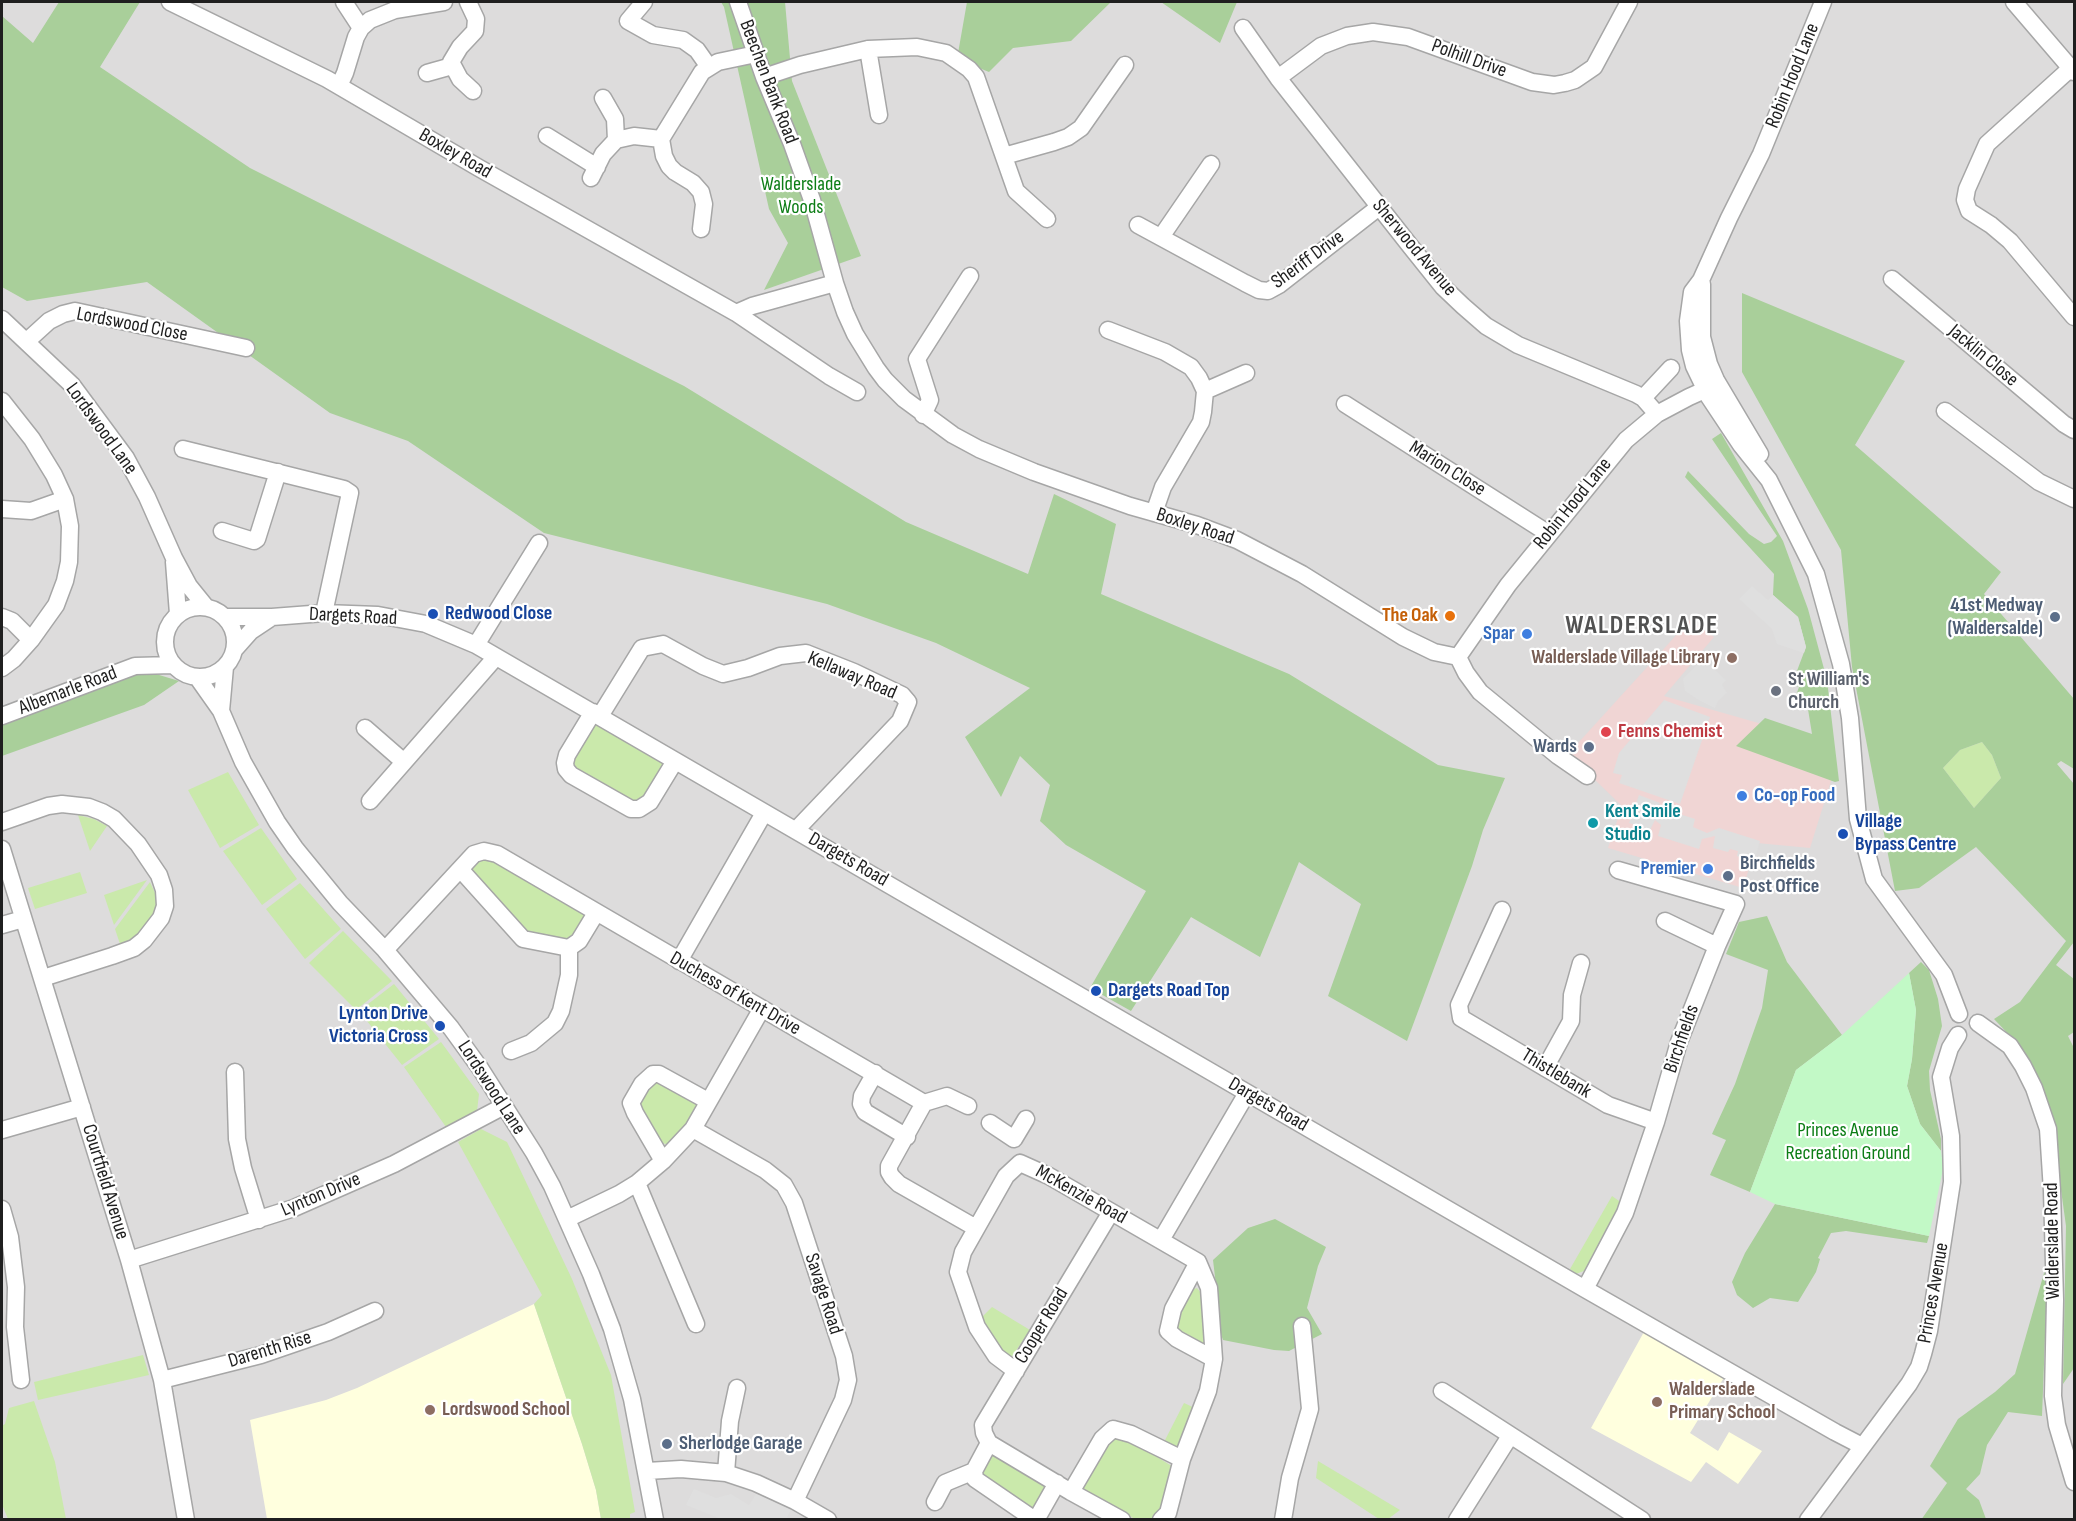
<!DOCTYPE html>
<style>
body{margin:0}
#map{position:relative;width:2076px;height:1521px;overflow:hidden;background:#efece5;font-family:"Sofia Sans Condensed",sans-serif}
canvas{display:block}
.frame{position:absolute;inset:0;border:3px solid #1f1f1f;pointer-events:none}
</style>
<div id="map">
<canvas width="2076" height="1521"></canvas>
<div class="frame"></div>
</div>
<script>
const ctx = document.querySelector('canvas').getContext('2d');
ctx.lineJoin = 'round';
function paint(path, color) {
  ctx.fillStyle = color;
  ctx.fill(path, 'evenodd');
}
function poly(rows) {
  const path = new Path2D();
  for (const r of rows) {
    if (r.length === 3) {
      path.moveTo(r[0] + r[2], r[1]);
      path.arc(r[0], r[1], r[2], 0, 2 * Math.PI);
      continue;
    }
    path.moveTo(r[0], r[1]);
    for (let i = 2; i < r.length; i += 2) path.lineTo(r[i], r[i + 1]);
  }
  return path;
}
function strokePath(path, color, width, dash) {
  ctx.strokeStyle = color;
  ctx.lineWidth = width;
  ctx.lineCap = dash ? 'butt' : 'round';
  ctx.setLineDash(dash || []);
  ctx.stroke(path);
}
function label(font, color, halo, rows, align = 'center') {
  ctx.font = font + ' "Sofia Sans Condensed",sans-serif';
  ctx.lineWidth = 4.5;
  ctx.setLineDash([]);
  ctx.textBaseline = 'middle';
  ctx.strokeStyle = halo;
  ctx.fillStyle = color;
  for (const [text, x, y, turn = 0] of rows) {
    ctx.save();
    ctx.translate(x, y);
    ctx.rotate((+turn || 0) * Math.PI / 180);
    ctx.textAlign = isNaN(turn) ? turn : align;
    if (halo) ctx.strokeText(text, 0, 0);
    ctx.fillText(text, 0, 0);
    ctx.restore();
  }
}
paint(poly([
 [2,2,2074,2,2074,1519,2,1519]
]), '#dddcdc');
paint(poly([
 [1690,620,1714,637,1664,696,1804,736,1835,768,1810,848,1757,843,1743,888,1608,848,1622,806,1568,754]
]), '#f0d5d4');
paint(poly([
 [534,1304,582,1444,596,1490,601,1519,267,1519,250,1420,326,1400,357,1388],
 [1645,1330,1725,1376,1690,1433,1718,1451,1729,1432,1762,1451,1738,1484,1706,1462,1691,1482,1591,1428]
]), '#ffffde');
paint(poly([
 [593,712,675,761,644,807,571,775,567,755],
 [1982,742,1992,755,2001,778,1974,808,1943,768,1960,750],
 [228,772,259,825,220,848,188,790],
 [78,815,94,819,107,826,90,851],
 [261,828,297,879,262,905,223,851],
 [485,856,583,914,585,919,570,940,526,932,470,872,470,866],
 [80,872,87,893,35,909,28,888],
 [147,880,114,925,104,895],
 [150,882,156,895,156,906,152,916,139,936,120,944,115,929],
 [300,883,341,929,305,959,266,909],
 [343,931,392,981,356,1010,309,963],
 [394,984,439,1039,402,1065,359,1011],
 [441,1042,479,1094,477,1111,446,1127,404,1067],
 [658,1079,697,1101,700,1109,669,1145,659,1142,642,1116,638,1095],
 [481,1129,507,1142,572,1279,611,1375,635,1512,630,1514,630,1519,601,1519,596,1490,582,1444,534,1304,542,1295,458,1142],
 [1612,1196,1622,1203,1589,1269,1576,1274,1570,1269],
 [1197,1288,1202,1294,1208,1342,1203,1345,1173,1330,1173,1322,1191,1290],
 [992,1307,1030,1330,1011,1358,999,1353,981,1318],
 [143,1355,149,1375,38,1400,34,1382],
 [34,1401,55,1462,66,1519,8,1519,2,1504,2,1426,5,1424,9,1408],
 [1184,1403,1195,1408,1180,1445,1174,1449,1163,1444],
 [1118,1433,1175,1468,1158,1516,1153,1519,1135,1519,1081,1489,1103,1441],
 [989,1452,1048,1485,1050,1491,1033,1509,977,1470],
 [1318,1461,1400,1510,1388,1519,1379,1519,1316,1478]
]), '#cae9ab');
paint(poly([
 [59,2,140,2,100,67,250,168,684,386,906,522,1028,574,1054,494,1116,524,1101,594,1289,674,1438,765,1505,778,1483,830,1472,866,1407,1041,1328,996,1361,904,1299,862,1260,957,1191,917,1131,1011,1090,988,1146,891,1066,845,1040,821,1050,785,1020,756,1001,797,965,737,1030,688,936,643,827,604,544,533,408,441,330,413,147,282,27,301,2,287,2,16,33,43],
 [721,2,785,2,792,81,861,256,764,290,788,243,769,209,724,7],
 [967,2,1111,2,1071,41,1013,48,989,72,957,59],
 [1161,2,1237,2,1220,43],
 [1742,293,1905,361,1855,445,2001,572,1984,594,2074,699,2074,769,2061,761,2057,764,2074,784,2074,942,2056,965,2074,979,2074,1032,2068,1036,2074,1048,2074,1368,2063,1384,2066,1226,2050,1110,2027,1060,2014,1040,1994,1019,2020,1002,2066,941,1976,847,1919,888,1895,891,1852,667,1841,550,1742,372],
 [1982,742,1992,755,2001,778,1974,808,1943,768,1960,750],
 [1721,433,1783,541,1808,609,1827,680,1839,781,1835,782,1736,746,1765,718,1812,734,1807,703,1795,698,1799,687,1792,684,1806,647,1798,617,1773,595,1774,574,1685,477,1688,471,1749,534,1764,544,1771,542,1777,536,1712,439],
 [146,671,179,681,144,705,2,756,2,724],
 [1767,916,1787,962,1842,1035,1796,1070,1750,1192,1710,1175,1726,1140,1712,1134,1735,1084,1762,1008,1768,970,1726,954,1739,922],
 [1921,962,1929,970,1938,999,1942,1026,1929,1071,1930,1090,1941,1139,1941,1151,1920,1124,1907,1086,1912,1059,1916,1010,1909,973],
 [1775,1204,1929,1236,1927,1243,1846,1231,1831,1233,1818,1258,1820,1259,1816,1272,1798,1302,1770,1298,1753,1308,1737,1295,1732,1282,1745,1253],
 [1275,1219,1326,1247,1318,1266,1307,1308,1322,1334,1289,1351,1274,1350,1223,1340,1218,1326,1219,1311,1213,1260,1248,1228],
 [2048,1259,2042,1416,2008,1412,1987,1445,1980,1474,1966,1489,1979,1500,1986,1519,1921,1520,1947,1483,1930,1466,1958,1419,1995,1392,2015,1374]
]), '#a9cf9a');
paint(poly([
 [1909,973,1916,1010,1912,1059,1907,1086,1920,1124,1941,1151,1943,1169,1929,1236,1775,1204,1750,1192,1796,1070,1842,1035]
]), '#c2f9c6');
paint(poly([
 [1752,586,1768,600,1773,595,1798,617,1806,647,1804,653,1777,644,1772,629,1739,599],
 [1703,659,1726,680,1722,685,1727,693,1718,701,1715,708,1697,699,1685,691,1683,679],
 [1664,700,1710,717,1680,804,1619,783,1622,775,1613,773,1619,753],
 [1639,795,1660,803,1656,812,1663,819,1667,810,1695,819,1693,827,1707,833,1719,828,1760,841,1754,862,1737,856,1738,851,1730,849,1728,852,1713,848,1715,836,1702,839,1699,849,1658,836,1661,825,1655,820,1650,830,1629,823],
 [694,1489,716,1498,731,1494,749,1505,756,1494,791,1509,787,1517,792,1519,721,1519,686,1505]
]), '#dfdfdf');
const minor = poly([
 [170,2,327,79,479,168,736,313,752,306,835,283],
 [344,2,361,28],
 [468,2,476,19,475,31,460,47,451,62,460,79,473,91],
 [644,2,628,21,653,35,683,40,697,50,709,67],
 [738,2,764,77,792,144,812,200,835,283,845,312,855,334,876,368,885,380,904,399,953,435,979,449,1034,472,1130,506,1197,525,1237,540,1302,574,1403,637,1434,652,1458,657],
 [1823,2,1761,154,1729,218,1701,280,1692,292,1688,321,1690,350,1694,366,1709,397,1741,445,1769,480,1816,574,1841,664,1850,718,1858,819,1874,879,1944,975,1959,1014],
 [2014,2,2074,72],
 [1243,28,1278,78,1411,247,1443,287,1463,306,1486,326,1518,345,1636,394,1643,398,1657,414],
 [868,49,879,115],
 [2071,68,1987,144,1967,189,1965,200,1969,211,1991,225,2010,241,2074,317],
 [427,73,452,66],
 [764,77,800,65,868,49,917,47,946,53,969,69,976,77,1016,191,1047,219],
 [1278,78,1321,46,1347,36,1373,32,1408,37,1532,82,1554,85,1565,83,1575,80,1594,67,1629,2],
 [339,86,345,73,356,37,361,28,370,20,395,10,444,2],
 [603,98,615,119,616,140],
 [547,136,597,167],
 [1004,156,1054,142,1068,137,1081,128,1125,65],
 [591,178,603,154,616,140,634,136,661,139],
 [1138,225,1245,283,1259,290,1268,291,1279,285,1379,207],
 [701,229,704,204,701,192,693,183,675,172,669,166,664,156,661,139,702,72,718,62,756,54],
 [1161,237,1211,164],
 [1892,279,2064,424,2074,430],
 [1702,284,1702,337,1709,364,1716,380,1760,454],
 [736,313,829,376,857,392],
 [2,319,72,385,126,458,147,497,174,558,189,586,206,607],
 [1108,330,1165,352,1191,367,1199,378,1205,391,1203,412,1201,422,1163,487,1154,513],
 [27,341,49,321,63,314,75,311,246,348],
 [1205,391,1246,373],
 [1643,398,1671,368],
 [2,401,32,439,54,475,65,499,70,526,69,562,65,581,56,605,31,640,14,659,2,668],
 [1345,404,1549,534],
 [1945,411,2039,482,2074,499],
 [923,415,930,400,917,359,970,276],
 [183,449,344,489,350,493,324,613],
 [2,509,31,511,65,499],
 [222,531,254,541,257,539,278,472],
 [174,562,178,614],
 [200,642,35],
 [2,617,12,621,31,640],
 [225,617,272,617,324,613,378,615,426,624,476,645,1585,1289,1835,1432,1862,1446],
 [476,645,539,543],
 [235,649,251,631,272,617],
 [1458,657,1508,585,1626,440,1657,414,1689,397,1718,384],
 [1458,657,1466,673,1480,692,1558,756,1587,776],
 [197,677,221,711,243,762,277,822,295,848,340,903,385,950,451,1028,480,1068,534,1153,552,1186,591,1274,612,1329,632,1399,655,1520],
 [221,711,225,667],
 [593,712,567,755,565,763,566,769,571,775,631,809,639,809,650,802,675,761],
 [2,716,135,666,173,665],
 [600,716,642,648,663,644,703,666,723,674,748,668,780,656,806,653,854,672,902,695,908,702,900,721,796,830],
 [365,728,404,762],
 [370,801,495,658],
 [2,822,48,806,62,804,89,807,102,812,114,819,138,844,159,875,164,890,165,906,161,918,144,940,134,948,112,956,43,978],
 [2,849,129,1260,162,1380,186,1520],
 [460,869,523,939,569,948,579,941,596,913],
 [1502,910,1459,1005,1461,1018,1608,1105,1656,1122],
 [1665,921,1717,946],
 [2,925,23,919],
 [385,950,474,854,484,851,497,854,924,1103,889,1166,889,1172,892,1177,899,1184,976,1228],
 [679,961,764,813],
 [1978,1023,2010,1046,2023,1066,2034,1088,2048,1129,2052,1191,2055,1300,2053,1396,2057,1425,2074,1482],
 [511,1051,531,1043,555,1023,561,1011,569,975,569,948],
 [1545,1068,1571,1021,1572,995,1581,963],
 [235,1072,237,1139,243,1168,259,1220],
 [875,1073,862,1096,861,1104,865,1112,907,1137],
 [924,1103,947,1096,968,1106],
 [990,1123,1014,1139,1026,1119],
 [693,1129,765,1170,784,1185,794,1203,844,1356,848,1380,843,1400,795,1501],
 [2,1130,82,1107],
 [663,1161,635,1113,631,1103,642,1084,653,1074,659,1074,708,1101],
 [637,1183,696,1324],
 [2,1209,10,1237,16,1287,15,1327,21,1380],
 [1111,1212,983,1425,984,1433,989,1443,1071,1492,1122,1520],
 [567,1219,619,1194,637,1183,663,1161,693,1129,761,1010],
 [1161,1240,1247,1093],
 [129,1260,294,1208,394,1164,504,1106],
 [1198,1262,1173,1309,1168,1331,1177,1339,1214,1359],
 [1585,1289,1625,1213,1656,1122,1679,1042,1717,946,1736,904,1618,870],
 [1016,1371,996,1356,977,1327,958,1272,963,1252,1006,1176,1020,1163,1049,1176,1198,1262,1209,1288,1214,1359,1208,1391,1182,1459,1168,1513,1161,1520],
 [162,1380,261,1355,328,1332,375,1311],
 [1442,1391,1642,1520],
 [989,1443,974,1471,975,1479,1035,1520],
 [647,1471,681,1469,726,1473,756,1483,795,1501,828,1520],
 [726,1473,730,1421,737,1388],
 [1071,1492,1102,1439,1113,1429,1131,1434,1182,1459],
 [935,1502,945,1483,974,1471],
 [1036,1520,1057,1483],
 [1283,1520,1290,1478,1310,1409,1302,1326],
 [1457,1520,1510,1436],
 [1808,1520,1909,1384,1919,1367,1923,1354,1929,1331,1952,1182,1951,1136,1941,1077,1950,1048,1958,1035]
]);
strokePath(minor, '#a6a6a6', 19);
strokePath(minor, '#fff', 16);
for (const [x, y, r, color] of [
 [433,614,6,"#1a4fb4"],
 [1450,616,6,"#e8710a"],
 [2055,617,6,"#5c6f8a"],
 [1527,634,6,"#3f7fe0"],
 [1732,658,6,"#8d6e63"],
 [1776,691,6,"#6b7280"],
 [1606,732,6,"#e0444e"],
 [1589,747,6,"#5c6f8a"],
 [1742,796,6,"#3f7fe0"],
 [1593,823,6,"#0f9aa8"],
 [1843,834,6,"#1a4fb4"],
 [1708,869,6,"#3f7fe0"],
 [1728,876,6,"#5c6f8a"],
 [1096,991,6,"#1a4fb4"],
 [440,1026,6,"#1a4fb4"],
 [1657,1402,6,"#8d6e63"],
 [430,1410,6,"#8d6e63"],
 [667,1444,6,"#5c6f8a"]
]) {
  const dot = new Path2D();
  dot.arc(x, y, r, 0, 2 * Math.PI);
  ctx.fillStyle = color;
  ctx.fill(dot);
  strokePath(dot, '#fff', 2);
}
label('20px', '#1f1f1f', '#fff', [
 ["Polhill Drive",1469,59,20],
 ["Robin Hood Lane",1793,76,-68],
 ["Beechen Bank Road",768,82,69],
 ["Boxley Road",455,154,30],
 ["Sherwood Avenue",1414,248,50],
 ["Sheriff Drive",1308,260,-36],
 ["Lordswood Close",132,325,11],
 ["Jacklin Close",1983,356,40],
 ["Lordswood Lane",101,429,54],
 ["Marion Close",1447,469,32],
 ["Robin Hood Lane",1573,504,-51],
 ["Boxley Road",1195,527,18],
 ["Dargets Road",353,617,3],
 ["Kellaway Road",852,676,23],
 ["Albemarle Road",68,691,-21],
 ["Dargets Road",848,860,30],
 ["Duchess of Kent Drive",735,994,30],
 ["Birchfields",1682,1039,-71],
 ["Thistlebank",1556,1074,31],
 ["Lordswood Lane",491,1088,57],
 ["Dargets Road",1268,1105,30],
 ["Courtfield Avenue",105,1182,73],
 ["Lynton Drive",321,1195,-23],
 ["McKenzie Road",1081,1195,29],
 ["Walderslade Road",2053,1241,-91],
 ["Princes Avenue",1934,1293,-80],
 ["Savage Road",823,1294,72],
 ["Cooper Road",1042,1326,-59],
 ["Darenth Rise",270,1350,-17]
]);
label('20px', '#0c7d15', '#fff', [
 ["Walderslade",801,185],
 ["Woods",801,208],
 ["Princes Avenue",1848,1131],
 ["Recreation Ground",1848,1154]
]);
label('bold 20px', '#4e5e75', '#fff', [
 ["41st Medway",2043,606],
 ["(Waldersalde)",2043,629],
 ["Wards",1577,747],
 ["Birchfields",1740,864,"left"],
 ["Post Office",1740,887,"left"],
 ["Sherlodge Garage",679,1444,"left"]
], 'right');
label('bold 20px', '#164399', '#fff', [
 ["Redwood Close",445,614],
 ["Village",1855,822],
 ["Bypass Centre",1855,845],
 ["Dargets Road Top",1108,991],
 ["Lynton Drive",428,1014,"right"],
 ["Victoria Cross",428,1037,"right"]
], 'left');
label('bold 20px', '#c56008', '#fff', [
 ["The Oak",1438,616]
], 'right');
label('bold 20px', '#366cbe', '#fff', [
 ["Spar",1515,634],
 ["Co-op Food",1754,796,"left"],
 ["Premier",1696,869]
], 'right');
label('bold 20px', '#785e54', '#fff', [
 ["Walderslade Village Library",1720,658,"right"],
 ["Walderslade",1669,1390],
 ["Primary School",1669,1413],
 ["Lordswood School",442,1410]
], 'left');
label('bold 20px', '#5b616d', '#fff', [
 ["St William's",1788,680],
 ["Church",1788,703]
], 'left');
label('bold 20px', '#be3a42', '#fff', [
 ["Fenns Chemist",1618,732]
], 'left');
label('bold 20px', '#0d838f', '#fff', [
 ["Kent Smile",1605,812],
 ["Studio",1605,835]
], 'left');
ctx.letterSpacing = '1.5px';
label('bold 26px', '#525252', '#fff', [
 ["WALDERSLADE",1642,626]
]);
ctx.letterSpacing = '0px';
</script>
